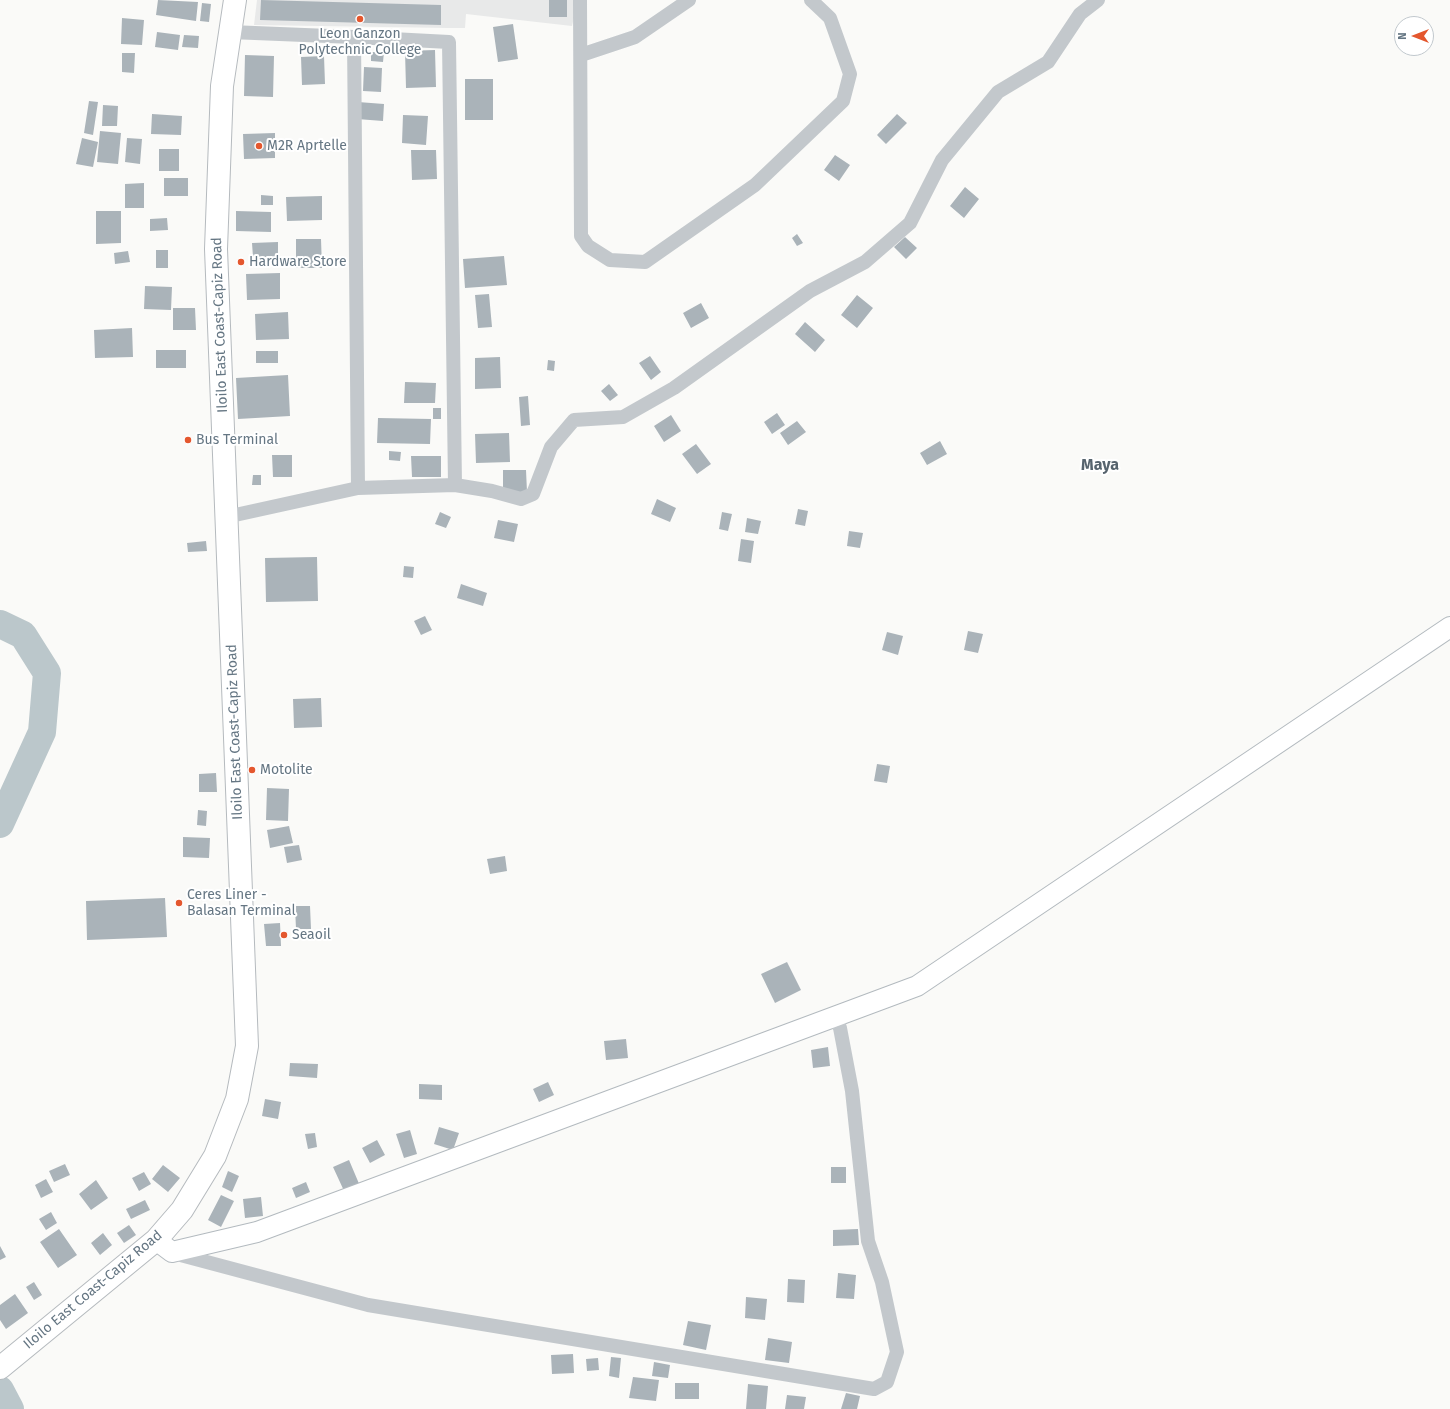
<!DOCTYPE html>
<style>
body{margin:0}
#map{position:relative;width:1450px;height:1409px;overflow:hidden;background:#fafaf8;font-family:"Fira Sans",sans-serif}
canvas{display:block}
.north{position:absolute;left:1394px;top:16px;width:40px;height:40px;box-sizing:border-box;background:#fff;border:1px solid #c1c8cd;border-radius:50%;rotate:270deg;font-size:11px;font-weight:700;line-height:16px;text-align:center;color:#657683}
.north::after{content:'';display:block;margin:auto;width:14px;height:18px;background:#e4572e;clip-path:polygon(50% 0,100% 100%,50% 72%,0 100%)}
</style>
<div id="map">
<canvas width="1450" height="1409"></canvas>
<div class="north">N</div>
</div>
<script>
const ctx = document.querySelector('canvas').getContext('2d');
ctx.lineJoin = 'round';
function paint(path, color) {
  ctx.fillStyle = color;
  ctx.fill(path, 'evenodd');
}
function poly(rows) {
  const path = new Path2D();
  for (const r of rows) {
    path.moveTo(r[0], r[1]);
    for (let i = 2; i < r.length; i += 2) path.lineTo(r[i], r[i + 1]);
  }
  return path;
}
function strokePath(path, color, width, dash) {
  ctx.strokeStyle = color;
  ctx.lineWidth = width;
  ctx.lineCap = dash ? 'butt' : 'round';
  ctx.setLineDash(dash || []);
  ctx.stroke(path);
}
function label(font, color, halo, rows, align = 'center') {
  ctx.font = font + ' "Fira Sans",sans-serif';
  ctx.lineWidth = 4;
  ctx.setLineDash([]);
  ctx.textBaseline = 'middle';
  ctx.strokeStyle = halo;
  ctx.fillStyle = color;
  for (const [text, x, y, turn = 0] of rows) {
    ctx.save();
    ctx.translate(x, y);
    ctx.rotate((+turn || 0) * Math.PI / 180);
    ctx.textAlign = isNaN(turn) ? turn : align;
    if (halo) ctx.strokeText(text, 0, 0);
    ctx.fillText(text, 0, 0);
    ctx.restore();
  }
}
paint(poly([
 [257,0,578,0,572,26,466,14,465,28,448,28,254,25]
]), '#e8e9e9');
strokePath(poly([
 [0,624,23,635,47,673,42,732,0,824],
 [0,1390,10,1409]
]), '#bbc7cb', 28);
paint(poly([
 [158,0,198,2,196,21,156,15],
 [261,0,441,5,441,25,260,20],
 [549,0,567,0,567,17,549,17],
 [202,3,211,4,209,22,200,21],
 [122,18,144,20,142,45,121,44],
 [513,24,518,59,498,62,493,27],
 [157,32,180,35,178,50,155,47],
 [184,35,199,36,198,48,182,47],
 [435,50,436,87,406,88,405,51],
 [371,52,384,52,383,62,371,61],
 [122,53,135,53,134,73,122,72],
 [245,55,274,56,273,97,244,96],
 [324,56,325,84,302,85,301,57],
 [364,67,382,68,381,92,363,91],
 [465,79,493,79,493,120,465,120],
 [89,101,98,102,93,135,84,133],
 [358,102,384,104,383,121,357,119],
 [103,105,118,106,117,126,102,126],
 [152,114,182,116,181,135,151,134],
 [897,114,907,123,886,144,877,135],
 [403,115,428,116,426,145,402,143],
 [100,131,121,133,118,164,97,162],
 [275,133,275,158,244,159,243,134],
 [82,138,98,142,93,167,76,164],
 [127,138,142,139,140,164,125,162],
 [159,149,179,149,179,171,159,171],
 [411,150,436,150,437,179,412,180],
 [835,155,850,165,839,181,824,170],
 [164,178,188,178,188,196,164,196],
 [144,183,144,208,125,208,125,184],
 [965,187,979,199,964,218,950,206],
 [261,195,273,196,273,205,261,205],
 [322,196,322,220,287,221,286,197],
 [96,211,121,211,121,243,96,244],
 [236,211,271,212,271,232,236,231],
 [167,218,168,230,150,231,150,219],
 [797,234,803,243,797,246,792,238],
 [905,237,917,248,906,259,894,247],
 [296,239,321,239,322,268,296,268],
 [278,242,278,257,253,257,252,243],
 [156,250,168,250,168,268,156,268],
 [128,251,130,262,115,264,114,253],
 [504,256,507,285,465,288,463,259],
 [280,273,280,299,247,300,246,274],
 [145,286,172,287,171,310,144,309],
 [489,294,492,327,478,328,475,295],
 [857,295,873,308,857,328,841,315],
 [701,303,709,318,691,328,683,313],
 [173,308,195,308,196,330,173,330],
 [288,312,289,339,256,340,255,314],
 [805,322,825,340,815,352,795,334],
 [132,328,133,357,95,358,94,330],
 [156,350,186,350,186,368,156,368],
 [256,351,278,351,278,363,256,363],
 [650,356,661,372,651,380,639,363],
 [500,357,501,388,475,389,475,358],
 [548,360,555,361,554,371,547,370],
 [288,375,290,416,238,419,236,378],
 [405,382,436,383,435,403,404,403],
 [609,384,618,395,610,401,601,391],
 [528,396,530,425,521,426,519,397],
 [433,408,441,408,441,419,433,419],
 [777,413,785,425,772,434,764,422],
 [671,415,681,431,664,442,654,426],
 [378,418,431,419,430,444,377,443],
 [797,421,806,432,788,445,780,433],
 [509,433,510,462,476,463,475,434],
 [940,441,947,454,927,465,920,453],
 [696,444,711,464,697,474,682,454],
 [389,451,401,452,400,461,389,460],
 [272,455,292,455,292,477,273,477],
 [411,456,441,456,441,477,412,477],
 [503,470,526,470,527,492,503,493],
 [253,475,261,475,261,485,252,485],
 [657,499,676,508,670,522,651,514],
 [798,509,808,511,805,526,795,524],
 [440,512,451,517,446,528,435,524],
 [722,512,732,514,728,531,719,529],
 [747,518,761,521,758,534,745,532],
 [498,520,518,524,514,542,494,538],
 [849,531,863,533,860,548,847,546],
 [741,539,754,541,751,563,738,561],
 [206,541,207,551,188,552,187,543],
 [317,557,318,601,266,602,265,558],
 [404,566,414,567,413,578,403,577],
 [461,584,487,593,483,606,457,598],
 [425,616,432,630,421,635,414,621],
 [968,631,983,634,978,653,964,650],
 [887,632,903,636,898,655,882,650],
 [321,698,322,727,294,728,293,699],
 [877,764,890,766,887,783,874,781],
 [216,773,217,792,199,792,199,774],
 [267,788,289,789,288,821,266,820],
 [198,810,207,811,206,826,197,825],
 [289,826,293,843,270,848,267,830],
 [183,837,210,838,209,858,183,857],
 [299,845,302,860,287,863,284,847],
 [505,856,507,871,490,874,487,859],
 [165,898,167,937,87,940,86,901],
 [295,906,310,906,311,929,296,929],
 [280,923,281,946,266,946,264,924],
 [787,962,801,990,775,1003,761,974],
 [626,1039,628,1058,606,1060,604,1041],
 [828,1047,830,1066,813,1068,811,1050],
 [290,1063,318,1064,317,1078,289,1076],
 [548,1082,554,1095,539,1102,533,1089],
 [419,1084,442,1085,442,1100,419,1099],
 [265,1099,281,1102,278,1119,262,1116],
 [439,1127,459,1133,453,1150,434,1144],
 [410,1130,417,1154,404,1158,396,1134],
 [315,1133,317,1147,308,1149,305,1134],
 [377,1140,385,1155,370,1163,362,1148],
 [349,1160,360,1186,345,1193,333,1167],
 [65,1164,70,1175,54,1182,49,1171],
 [163,1165,180,1178,168,1192,152,1179],
 [831,1167,846,1167,846,1183,831,1183],
 [228,1171,239,1176,232,1192,222,1187],
 [144,1172,151,1184,139,1191,132,1178],
 [46,1179,53,1192,41,1198,35,1185],
 [96,1180,108,1198,91,1210,79,1194],
 [306,1182,310,1192,296,1198,292,1188],
 [221,1195,234,1201,221,1227,208,1220],
 [261,1197,263,1216,245,1218,243,1199],
 [145,1200,150,1210,131,1219,126,1209],
 [51,1212,57,1223,46,1230,39,1219],
 [129,1225,136,1235,124,1243,117,1233],
 [59,1229,77,1255,58,1268,40,1242],
 [858,1229,859,1245,833,1246,833,1230],
 [103,1233,112,1245,100,1255,91,1243],
 [0,1246,6,1257,0,1260],
 [838,1273,856,1275,854,1299,836,1298],
 [788,1279,805,1280,804,1303,787,1302],
 [34,1282,42,1295,34,1300,26,1287],
 [15,1294,28,1313,6,1329,0,1320,0,1305],
 [746,1297,767,1299,765,1320,745,1318],
 [688,1321,711,1325,706,1350,683,1345],
 [768,1338,792,1342,789,1363,765,1360],
 [573,1354,574,1373,552,1374,551,1355],
 [611,1357,621,1358,619,1378,609,1376],
 [598,1358,599,1370,587,1371,586,1359],
 [654,1362,670,1365,668,1378,652,1376],
 [633,1377,659,1380,656,1401,629,1398],
 [675,1383,699,1383,699,1399,675,1399],
 [748,1384,768,1386,766,1409,746,1409],
 [846,1393,860,1396,857,1409,841,1409],
 [787,1395,806,1397,804,1409,785,1409]
]), '#aab3b9');
const secondary = poly([
 [156,1240,172,1252,257,1232,917,986,1450,627]
]);
const primary = poly([
 [0,1368,156,1240,182,1210,215,1156,237,1099,247,1046,216,249,222,86,235,0]
]);
strokePath(secondary, '#b3babf', 22);
strokePath(primary, '#b5babe', 24);
strokePath(poly([
 [580,0,581,236,588,246,610,260,645,262,755,185,843,101,850,74,830,18,811,0],
 [230,32,354,37,358,488],
 [354,37,449,42,455,485],
 [581,55,635,37,689,0],
 [226,517,358,488,455,485,492,491,521,499,533,494,551,447,574,420,623,417,674,388,810,291,865,262,910,223,942,160,998,92,1048,62,1080,14,1098,0],
 [173,1253,368,1305,874,1389,887,1382,897,1352,882,1282,868,1241,852,1091,840,1028,835,1016]
]), '#c3c8cc', 14);
strokePath(secondary, '#fff', 20);
strokePath(primary, '#fff', 22);
for (const [x, y, r, color] of [
 [360,19,4,"#e4572e"],
 [259,146,4,"#e4572e"],
 [241,262,4,"#e4572e"],
 [188,440,4,"#e4572e"],
 [252,770,4,"#e4572e"],
 [179,903,4,"#e4572e"],
 [284,935,4,"#e4572e"]
]) {
  const dot = new Path2D();
  dot.arc(x, y, r, 0, 2 * Math.PI);
  ctx.fillStyle = color;
  ctx.fill(dot);
  strokePath(dot, '#fff', 1.5);
}
label('14px', '#657683', '#fff', [
 ["Leon Ganzon",360,34,"center"],
 ["Polytechnic College",360,50,"center"],
 ["M2R Aprtelle",267,146],
 ["Hardware Store",249,262],
 ["Bus Terminal",196,440],
 ["Motolite",260,770],
 ["Ceres Liner -",187,895],
 ["Balasan Terminal",187,911],
 ["Seaoil",292,935]
], 'left');
label('14px', '#657683', '#fff', [
 ["Iloilo East Coast-Capiz Road",220,325,-92],
 ["Iloilo East Coast-Capiz Road",235,732,-92],
 ["Iloilo East Coast-Capiz Road",93,1290,-40]
]);
label('bold 16px', '#57646e', '#fff', [
 ["Maya",1100,466]
]);
</script>
